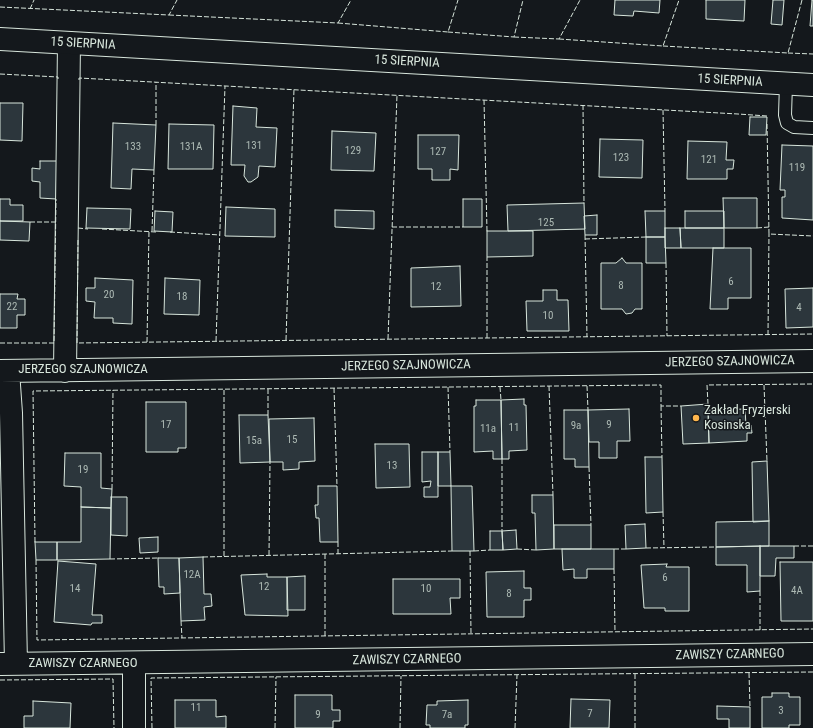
<!DOCTYPE html>
<meta charset="utf-8">
<style>
body{margin:0}
canvas{display:block;background:#14181c}
</style>
<canvas width="813" height="728"></canvas>
<script>
const ctx = document.querySelector('canvas').getContext('2d');
ctx.lineJoin = 'round';
function paint(path, color) {
  ctx.fillStyle = color;
  ctx.fill(path, 'evenodd');
}
function poly(rows) {
  const path = new Path2D();
  for (const r of rows) {
    path.moveTo(r[0], r[1]);
    for (let i = 2; i < r.length; i += 2) path.lineTo(r[i], r[i + 1]);
  }
  return path;
}
function strokePath(path, color, width, dash) {
  ctx.strokeStyle = color;
  ctx.lineWidth = width;
  ctx.lineCap = dash ? 'butt' : 'round';
  ctx.setLineDash(dash || []);
  ctx.stroke(path);
}
function label(font, color, halo, rows, align = 'center') {
  ctx.font = font + ' "Roboto Condensed",sans-serif';
  ctx.lineWidth = 3;
  ctx.setLineDash([]);
  ctx.textBaseline = 'middle';
  ctx.strokeStyle = halo;
  ctx.fillStyle = color;
  for (const [text, x, y, turn = 0] of rows) {
    ctx.save();
    ctx.translate(x, y);
    ctx.rotate((+turn || 0) * Math.PI / 180);
    ctx.textAlign = isNaN(turn) ? turn : align;
    if (halo) ctx.strokeText(text, 0, 0);
    ctx.fillText(text, 0, 0);
    ctx.restore();
  }
}
const building = poly([
 [615,0,660,0,659,13,634,11,633,16,614,15,615,0],
 [706,0,745,0,744,21,706,19,706,0],
 [773,0,784,0,782,25,771,24,773,0],
 [812,0,813,0,813,26,810,26,812,0],
 [0,103,23,103,22,141,0,140,0,103],
 [233,106,257,108,256,127,277,128,275,167,259,166,258,177,251,182,248,182,244,176,245,165,231,165,233,106],
 [750,117,767,117,766,135,749,135,750,117],
 [113,123,156,125,154,170,132,169,131,189,111,188,113,123],
 [169,124,214,125,213,169,168,169,169,124],
 [332,131,376,133,374,171,331,170,332,131],
 [418,135,459,135,458,170,450,169,450,180,432,180,432,169,418,169,418,135],
 [600,139,643,140,642,178,599,177,600,139],
 [688,141,727,142,726,160,734,160,733,169,727,169,727,179,687,179,688,141],
 [782,145,813,146,813,220,782,218,782,197,785,197,785,190,780,190,782,145],
 [40,161,57,161,56,199,40,198,40,182,32,181,32,168,40,169,40,161],
 [723,198,757,198,757,228,724,228,723,198],
 [0,199,10,199,10,205,23,205,23,221,0,221,0,199],
 [463,199,482,199,482,227,463,227,463,199],
 [584,203,585,229,508,231,507,205,584,203],
 [226,207,275,209,275,237,225,236,226,207],
 [87,208,131,209,130,229,86,228,87,208],
 [335,210,374,211,374,229,335,227,335,210],
 [155,211,173,212,172,232,154,231,155,211],
 [645,211,665,211,665,237,646,237,645,211],
 [685,211,724,211,724,228,685,228,685,211],
 [597,215,597,235,585,235,584,216,597,215],
 [0,221,30,222,29,241,0,240,0,221],
 [665,228,680,228,681,248,665,248,665,228],
 [680,228,724,228,724,248,681,248,680,228],
 [487,231,533,231,533,256,487,257,487,231],
 [646,237,665,237,666,263,646,263,646,237],
 [713,248,751,248,751,298,728,298,728,309,710,309,713,248],
 [622,258,626,263,642,263,642,309,635,309,632,313,626,314,622,309,601,309,601,263,616,263,622,258],
 [460,266,461,306,411,307,411,268,460,266],
 [95,278,133,280,132,324,113,323,113,318,94,318,95,302,86,301,86,288,95,288,95,278],
 [165,278,200,280,199,315,164,314,165,278],
 [813,288,813,327,786,328,785,289,813,288],
 [543,290,557,290,557,300,568,300,569,331,527,331,526,301,543,301,543,290],
 [0,294,18,294,17,299,25,299,25,315,17,315,17,328,0,328,0,294],
 [524,399,524,405,526,405,527,450,509,451,509,459,502,459,501,400,524,399],
 [476,400,501,400,502,459,493,459,493,451,474,452,474,406,476,406,476,400],
 [146,402,186,402,186,448,178,448,178,452,146,452,146,402],
 [708,404,709,443,683,444,681,406,708,404],
 [629,409,630,441,617,441,617,458,599,458,599,442,589,442,588,410,629,409],
 [745,409,746,425,751,425,752,433,747,433,747,441,709,443,708,410,745,409],
 [564,410,588,410,589,467,575,467,575,459,564,459,564,410],
 [239,415,268,415,270,462,240,463,239,415],
 [314,418,315,461,299,462,299,469,283,470,283,462,270,462,269,419,314,418],
 [375,444,409,444,410,487,376,488,375,444],
 [422,452,438,452,438,497,424,497,424,487,430,487,431,481,422,482,422,452],
 [438,452,450,452,451,486,438,486,438,452],
 [65,453,101,453,101,488,112,489,111,508,81,507,81,487,64,486,65,453],
 [645,457,662,457,663,512,646,513,645,457],
 [767,461,769,521,753,522,752,462,767,461],
 [318,486,337,486,338,542,320,542,319,518,316,518,315,505,318,505,318,486],
 [451,486,472,486,474,551,452,551,451,486],
 [532,495,553,495,554,549,536,550,535,513,532,513,532,495],
 [111,497,127,497,127,536,111,535,111,497],
 [81,507,111,508,110,559,57,560,57,542,81,542,81,507],
 [769,521,769,546,716,547,716,522,769,521],
 [645,524,646,548,626,549,625,525,645,524],
 [554,525,591,525,591,549,554,549,554,525],
 [516,530,517,549,503,550,502,531,516,530],
 [490,531,502,531,503,550,490,550,490,531],
 [158,537,158,552,140,553,139,538,158,537],
 [35,542,57,542,57,560,36,560,35,542],
 [760,546,760,591,747,592,747,565,716,565,716,547,760,546],
 [760,546,794,546,794,558,776,558,775,576,760,576,760,546],
 [562,549,614,549,614,569,587,569,587,578,574,578,574,569,563,570,562,549],
 [203,557,204,594,211,594,212,606,204,607,205,620,181,621,179,558,203,557],
 [158,558,179,558,180,593,164,594,164,587,159,587,158,558],
 [58,561,96,564,92,615,102,615,102,623,92,623,91,625,54,622,58,561],
 [780,562,813,562,813,621,781,621,780,562],
 [667,564,666,567,689,567,689,611,665,611,665,608,644,608,641,565,667,564],
 [524,571,524,588,531,588,531,600,524,600,524,617,487,617,486,572,524,571],
 [267,574,267,577,287,577,288,616,245,615,241,575,267,574],
 [305,576,305,610,287,610,287,577,305,576],
 [393,579,460,579,460,598,450,598,451,614,393,614,393,579],
 [772,693,789,693,789,697,800,697,800,725,789,725,789,728,762,728,762,697,772,697,772,693],
 [295,695,332,695,332,710,340,710,340,721,333,721,333,728,295,728,295,695],
 [571,699,610,700,609,728,570,728,571,699],
 [175,700,216,700,216,717,226,716,226,728,175,728,175,700],
 [468,700,468,725,465,725,465,728,430,728,430,725,426,725,427,705,437,705,437,701,468,700],
 [33,701,71,703,70,728,24,728,24,716,33,716,33,701],
 [717,706,750,707,750,728,729,728,729,719,717,719,717,706]
]);
paint(building, '#2c363c');
strokePath(building, '#d8e6dc', 1);
const lane = poly([
 [786,84,785,115,787,123,794,127,813,128]
]);
const street = poly([
 [0,371,813,361],
 [8,371,11,413,16,664],
 [65,371,69,43],
 [0,664,813,654],
 [134,664,134,728]
]);
const secondary = poly([
 [0,39,813,85]
]);
strokePath(lane, '#d8e6dc', 14);
strokePath(street, '#d8e6dc', 24);
strokePath(secondary, '#d8e6dc', 24);
strokePath(lane, '#14181c', 12);
strokePath(street, '#14181c', 22);
strokePath(secondary, '#14181c', 22);
strokePath(poly([
 [0,7,169,15,177,0],
 [30,9,34,0],
 [169,15,338,23,351,0],
 [338,23,448,32,458,0],
 [448,32,514,37,523,0],
 [514,37,559,39,580,0],
 [559,39,663,46,679,0],
 [663,46,788,53,802,0],
 [788,53,813,54],
 [0,74,58,77,58,79],
 [79,80,79,78,738,114,767,116,767,118],
 [484,100,487,231],
 [583,105,584,203],
 [663,110,665,211],
 [767,124,769,234,813,236],
 [156,125,156,82],
 [30,222,56,222],
 [392,227,463,227],
 [78,228,88,229],
 [757,228,769,227],
 [102,229,156,232],
 [152,231,154,170],
 [170,232,220,235],
 [585,235,587,337],
 [585,239,646,237],
 [78,240,77,343,813,334],
 [666,263,667,336],
 [768,335,769,234],
 [487,338,487,257],
 [388,339,397,95],
 [286,340,294,89],
 [216,341,225,86],
 [147,342,149,231],
 [0,343,54,343,56,199],
 [764,385,767,461],
 [549,386,553,495],
 [587,386,588,410],
 [448,387,450,452],
 [500,387,501,400],
 [334,388,337,486],
 [268,389,268,415],
 [708,404,707,385,813,384],
 [661,406,662,457],
 [502,459,502,531],
 [589,467,591,525],
 [112,489,113,390],
 [663,512,664,548],
 [35,542,33,391,661,385,661,406,681,406],
 [338,542,338,554],
 [794,546,813,546],
 [646,548,716,547],
 [517,549,536,550],
 [614,549,626,549],
 [470,551,471,634],
 [474,551,490,550],
 [269,555,270,462],
 [224,556,224,389],
 [203,557,452,551],
 [110,559,158,558],
 [36,560,37,640,813,629],
 [614,569,615,632],
 [760,591,760,630],
 [181,621,182,638],
 [325,636,325,554],
 [749,673,750,707],
 [635,674,635,728],
 [0,680,113,679,114,728],
 [152,728,151,678,813,672],
 [275,728,276,677],
 [400,728,401,676],
 [515,728,517,675]
]), '#d8e6dc', 1, [5, 2]);
for (const [x, y, r, color] of [
 [696,418,4,"#ffb74d"]
]) {
  const dot = new Path2D();
  dot.arc(x, y, r, 0, 2 * Math.PI);
  ctx.fillStyle = color;
  ctx.fill(dot);
  strokePath(dot, '#14181c', 1.5);
}
label('11px', '#adbab4', null, [
 ["131",254,146],
 ["133",133,147],
 ["131A",191,147],
 ["129",353,151],
 ["127",438,152],
 ["123",621,158],
 ["121",709,160],
 ["119",797,168],
 ["125",546,223],
 ["6",731,282],
 ["8",621,286],
 ["12",436,287],
 ["20",109,295],
 ["18",182,297],
 ["22",12,307],
 ["4",799,308],
 ["10",548,316],
 ["17",166,425],
 ["9",609,425],
 ["9a",576,426],
 ["11",514,428],
 ["11a",488,429],
 ["15",292,440],
 ["15a",254,441],
 ["13",392,466],
 ["19",83,470],
 ["12A",192,575],
 ["6",665,578],
 ["12",264,587],
 ["14",75,589],
 ["10",426,589],
 ["4A",797,591],
 ["8",509,594],
 ["11",196,708],
 ["3",781,711],
 ["7",590,714],
 ["9",318,715],
 ["7a",447,715]
]);
label('13px', '#d8e6dc', '#14181c', [
 ["15 SIERPNIA",83,44,3],
 ["15 SIERPNIA",407,62,3],
 ["15 SIERPNIA",730,81,3],
 ["JERZEGO SZAJNOWICZA",730,362,-1],
 ["JERZEGO SZAJNOWICZA",406,366,-1],
 ["JERZEGO SZAJNOWICZA",83,370],
 ["ZAWISZY CZARNEGO",730,655,-1],
 ["ZAWISZY CZARNEGO",407,660,-1],
 ["ZAWISZY CZARNEGO",83,664]
]);
label('13px', '#d8e6dc', '#14181c', [
 ["Zakład Fryzjerski",704,411],
 ["Kosinska",704,426]
], 'left');
</script>
